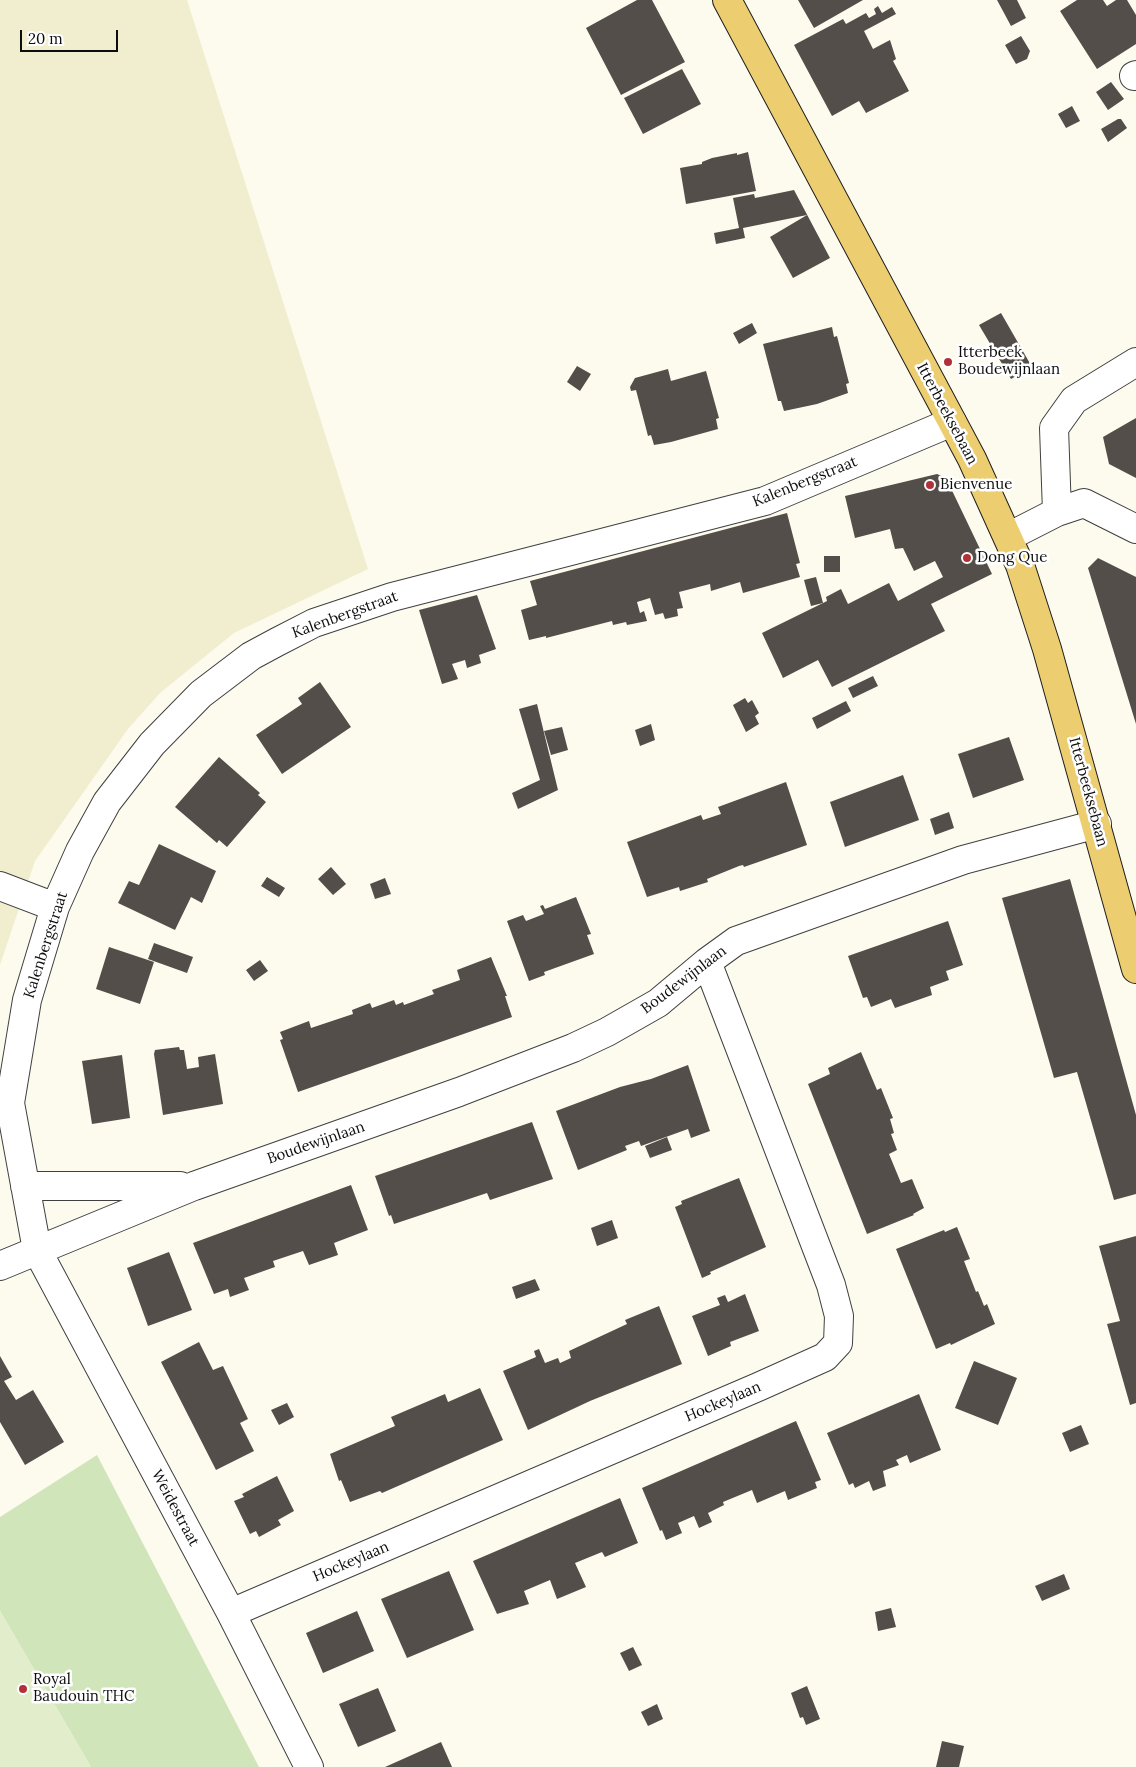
<!DOCTYPE html>
<style>
body{margin:0}
#map{position:relative;width:1136px;height:1767px;overflow:hidden;background:#fdfaee;font-family:Lora,serif}
canvas{display:block}
.scale{position:absolute;left:20px;top:30px;width:98px;height:22px;box-sizing:border-box;border:2px solid #0d0d0d;border-top:0;padding-left:6px;font-size:15px;line-height:18px;white-space:nowrap;color:#0d0d0d;-webkit-text-stroke:4px #fff;paint-order:stroke}
</style>
<div id="map">
<canvas width="1136" height="1767"></canvas>
<div class="scale">20 m</div>
</div>
<script>
const ctx = document.querySelector('canvas').getContext('2d');
ctx.lineJoin = 'round';
function paint(path, color) {
  ctx.fillStyle = color;
  ctx.fill(path, 'evenodd');
}
function poly(rows) {
  const path = new Path2D();
  for (const r of rows) {
    path.moveTo(r[0], r[1]);
    for (let i = 2; i < r.length; i += 2) path.lineTo(r[i], r[i + 1]);
  }
  return path;
}
function strokePath(path, color, width, dash) {
  ctx.strokeStyle = color;
  ctx.lineWidth = width;
  ctx.lineCap = dash ? 'butt' : 'round';
  ctx.setLineDash(dash || []);
  ctx.stroke(path);
}
function label(font, color, halo, rows, align = 'center') {
  ctx.font = font + ' Lora,serif';
  ctx.lineWidth = 5;
  ctx.setLineDash([]);
  ctx.textBaseline = 'middle';
  ctx.strokeStyle = halo;
  ctx.fillStyle = color;
  for (const [text, x, y, turn = 0] of rows) {
    ctx.save();
    ctx.translate(x, y);
    ctx.rotate((+turn || 0) * Math.PI / 180);
    ctx.textAlign = isNaN(turn) ? turn : align;
    if (halo) ctx.strokeText(text, 0, 0);
    ctx.fillText(text, 0, 0);
    ctx.restore();
  }
}
paint(poly([
 [0,0,187,0,368,569,234,633,160,693,128,729,35,861,0,965]
]), '#f1eed0');
paint(poly([
 [97,1455,259,1767,91,1767,0,1611,0,1517]
]), '#d1e5bb');
paint(poly([
 [0,1611,91,1767,0,1767]
]), '#e2edcc');
paint(poly([
 [637,0,652,0,685,62,621,95,586,28],
 [798,0,863,0,814,28],
 [997,0,1017,0,1026,18,1011,26],
 [1077,0,1103,0,1107,6,1116,0,1127,0,1136,15,1136,44,1097,69,1060,11],
 [878,6,882,13,892,7,896,14,864,31,873,49,890,40,896,59,893,61,909,91,866,113,859,101,832,116,794,45,843,19,846,24,866,13,869,18,876,14,874,9],
 [1021,36,1030,51,1027,59,1016,64,1005,45],
 [682,69,701,104,643,134,624,98],
 [1111,82,1124,99,1108,110,1096,92],
 [1072,106,1080,121,1066,128,1058,114],
 [1118,119,1121,119,1127,128,1108,142,1101,129],
 [748,152,756,191,686,204,680,168,702,164,702,162,712,158,737,153,737,155],
 [794,190,830,258,793,278,770,237,807,215,743,228,745,238,716,244,714,233,739,228,733,198,754,194,755,198],
 [1001,313,1032,367,1011,379,979,325],
 [752,323,757,333,739,344,733,333],
 [832,327,834,337,837,336,849,383,846,384,848,393,817,404,784,411,781,401,778,401,763,344],
 [577,366,591,374,580,391,567,382],
 [668,369,671,381,706,371,719,418,716,419,718,429,671,442,654,445,651,435,648,436,636,390,631,391,630,387,635,378],
 [1136,418,1136,478,1109,464,1103,437],
 [937,474,946,478,992,574,931,604,945,631,832,687,818,660,783,678,762,633,823,603,811,606,804,580,816,577,823,603,827,601,826,597,841,589,848,604,889,583,898,601,943,577,935,561,914,571,903,548,895,549,890,529,855,538,845,496],
 [787,513,800,563,796,564,800,577,743,593,740,582,711,591,710,584,679,592,683,608,677,609,678,616,665,619,663,613,655,615,650,598,637,602,640,613,644,611,647,621,627,625,626,622,613,625,612,621,546,638,546,636,529,640,521,610,537,605,530,581],
 [824,556,840,556,840,572,824,572],
 [1098,558,1136,577,1136,724,1088,568],
 [477,595,496,649,479,655,481,663,467,668,465,660,452,664,458,679,442,684,419,610],
 [873,676,878,686,853,698,848,688],
 [320,682,351,727,282,774,256,735,302,704,298,698],
 [745,698,748,703,752,700,759,713,755,716,759,724,746,732,733,705],
 [846,701,851,711,817,729,812,718],
 [537,704,558,790,518,809,512,793,540,780,519,709],
 [651,724,655,740,640,746,635,730],
 [562,727,568,750,551,755,544,731],
 [1009,737,1024,780,973,798,958,754],
 [219,757,260,793,258,795,266,802,227,847,219,840,217,843,175,807],
 [903,775,919,820,845,847,830,802],
 [786,782,807,845,744,867,743,865,739,866,707,879,708,882,680,891,679,887,647,897,627,842,701,815,703,820,721,814,718,807],
 [949,812,954,828,935,835,930,819],
 [159,844,216,871,202,903,191,897,175,930,118,903,129,881,139,885],
 [331,867,346,884,333,895,318,879],
 [267,877,285,888,279,897,261,886],
 [385,878,391,894,375,899,370,884],
 [1070,879,1136,1115,1136,1194,1114,1200,1077,1072,1054,1078,1002,898],
 [576,897,591,934,587,935,594,954,544,972,545,975,529,981,507,921,523,915,526,921,544,914,540,906,543,905,545,909],
 [948,921,963,965,946,971,949,980,930,987,932,995,895,1008,891,999,871,1007,867,997,863,998,848,956],
 [154,943,193,957,187,973,148,959],
 [109,947,154,962,140,1004,96,989],
 [491,957,507,996,505,996,512,1017,298,1092,280,1040,283,1039,280,1032,309,1021,311,1028,353,1014,352,1010,370,1003,372,1008,394,1000,396,1005,403,1002,404,1005,434,994,432,990,460,980,457,970],
 [260,960,268,971,254,981,246,970],
 [179,1047,180,1050,184,1050,187,1069,199,1067,198,1057,215,1054,223,1104,163,1115,154,1054,155,1050],
 [861,1052,877,1090,881,1088,893,1118,890,1119,894,1133,891,1134,897,1150,889,1154,901,1183,912,1179,924,1208,913,1214,914,1215,867,1234,808,1084,830,1074,828,1068],
 [122,1055,130,1118,92,1124,82,1061],
 [688,1065,710,1131,691,1138,688,1129,641,1146,639,1141,625,1146,627,1150,578,1170,556,1111,620,1087,651,1079],
 [532,1122,553,1179,490,1200,487,1193,394,1224,391,1215,389,1216,375,1176],
 [667,1137,672,1150,650,1158,645,1146],
 [739,1178,766,1247,710,1272,711,1274,702,1278,675,1207,682,1204,681,1201],
 [351,1185,368,1230,334,1243,338,1255,309,1265,303,1251,273,1261,275,1267,244,1278,249,1290,230,1297,228,1289,214,1294,193,1243],
 [612,1220,618,1238,597,1246,591,1228],
 [957,1227,970,1259,964,1261,976,1292,978,1291,984,1306,987,1304,995,1324,951,1345,950,1343,936,1349,896,1249,944,1230,945,1232],
 [1136,1236,1136,1403,1130,1405,1107,1324,1120,1321,1099,1246],
 [169,1252,192,1310,148,1326,127,1268],
 [535,1279,540,1290,516,1299,512,1287],
 [745,1294,759,1331,730,1342,731,1346,708,1356,692,1316,720,1305,717,1298,725,1295,728,1302],
 [659,1306,682,1364,590,1401,528,1430,503,1371,536,1357,534,1351,539,1349,545,1363,558,1358,560,1363,571,1358,569,1351,627,1324,625,1320],
 [199,1342,213,1370,223,1366,248,1419,240,1423,254,1451,216,1470,161,1362],
 [0,1356,12,1377,4,1381,16,1400,33,1390,64,1442,25,1465,0,1422],
 [974,1361,1017,1378,998,1425,955,1408],
 [480,1388,503,1440,382,1493,380,1491,350,1502,341,1480,339,1481,330,1454,395,1426,391,1417,445,1394,448,1402],
 [919,1394,941,1450,910,1463,907,1455,896,1460,899,1465,883,1471,886,1486,873,1491,869,1481,855,1488,853,1483,849,1485,827,1433],
 [287,1403,294,1417,279,1425,271,1410],
 [796,1421,821,1480,815,1482,817,1488,788,1500,785,1491,757,1503,752,1490,723,1502,724,1505,708,1513,712,1522,699,1528,694,1516,678,1523,682,1533,666,1540,662,1530,660,1531,642,1488],
 [1081,1425,1089,1444,1070,1452,1062,1433],
 [277,1476,294,1511,278,1520,281,1525,259,1537,256,1531,250,1534,234,1501,244,1497,242,1494],
 [620,1498,638,1543,605,1557,602,1552,575,1563,586,1587,557,1599,550,1580,524,1591,529,1604,497,1614,473,1561],
 [449,1571,474,1630,407,1658,381,1599],
 [1064,1574,1070,1589,1042,1601,1035,1586],
 [891,1608,896,1627,878,1631,875,1612],
 [357,1611,374,1651,323,1673,306,1633],
 [633,1647,642,1665,629,1671,620,1653],
 [807,1686,820,1719,806,1725,803,1717,800,1718,791,1693],
 [378,1688,396,1731,358,1747,339,1704],
 [657,1704,663,1719,648,1726,641,1712],
 [942,1741,964,1746,959,1767,936,1767],
 [441,1742,452,1767,385,1767]
]), '#544e4a');
const minor = poly([
 [1134,76,1136,75],
 [1057,512,1054,428,1074,400,1136,362],
 [1008,537,1057,512,1084,503,1136,529],
 [0,886,55,907],
 [25,1186,180,1186],
 [0,1266,194,1186,459,1092,573,1048,607,1032,658,1003,707,962,736,941,963,860,1097,824],
 [231,1613,758,1387,825,1357,838,1343,839,1316,831,1285,707,962],
 [309,1767,231,1613,37,1250,10,1103,27,1000,55,907,80,851,107,802,152,744,201,694,251,656,277,642,314,623,392,597,765,501,952,422]
]);
const major = poly([
 [727,0,972,459,1020,565,1047,649,1136,969]
]);
strokePath(minor, '#404040', 30);
strokePath(major, '#1e1e1e', 30);
strokePath(minor, '#fff', 28);
strokePath(major, '#eccd6f', 28);
for (const [x, y, r, color] of [
 [948,362,5,"#b03138"],
 [930,485,5,"#b03138"],
 [967,558,5,"#b03138"],
 [23,1689,5,"#b03138"]
]) {
  const dot = new Path2D();
  dot.arc(x, y, r, 0, 2 * Math.PI);
  ctx.fillStyle = color;
  ctx.fill(dot);
  strokePath(dot, '#fff', 2);
}
label('15px', '#0d0d0d', '#fff', [
 ["Itterbeek",958,353],
 ["Boudewijnlaan",958,370],
 ["Bienvenue",940,485],
 ["Dong Que",977,558],
 ["Royal",33,1680],
 ["Baudouin THC",33,1697]
], 'left');
label('15px', '#0d0d0d', '#fff', [
 ["Itterbeeksebaan",947,414,62],
 ["Kalenbergstraat",805,482,-22],
 ["Kalenbergstraat",345,615,-20],
 ["Itterbeeksebaan",1088,792,75],
 ["Kalenbergstraat",46,945,-72],
 ["Boudewijnlaan",684,980,-37],
 ["Boudewijnlaan",316,1143,-19],
 ["Hockeylaan",723,1402,-23],
 ["Weidestraat",175,1508,62],
 ["Hockeylaan",351,1562,-23]
]);
</script>
